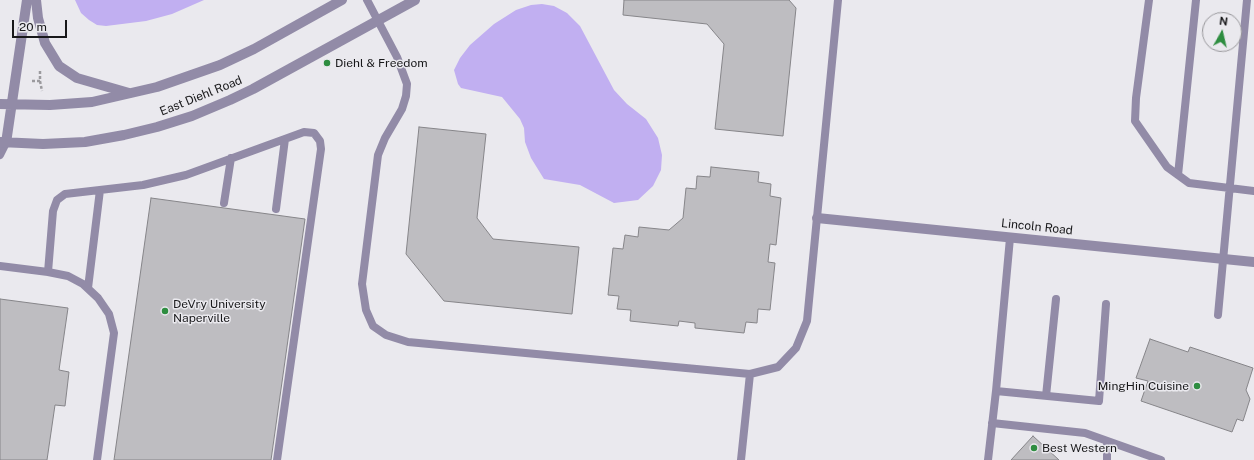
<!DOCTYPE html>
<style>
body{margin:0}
#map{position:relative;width:1254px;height:460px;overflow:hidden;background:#eae9ee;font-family:"Public Sans",sans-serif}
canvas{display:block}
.north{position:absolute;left:1202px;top:12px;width:40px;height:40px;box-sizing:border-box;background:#eae9ee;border:1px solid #969599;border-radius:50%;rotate:8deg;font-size:11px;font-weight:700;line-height:16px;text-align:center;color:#18181a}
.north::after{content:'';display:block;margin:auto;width:14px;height:18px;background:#2e8d40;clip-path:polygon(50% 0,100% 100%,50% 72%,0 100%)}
.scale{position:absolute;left:12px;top:20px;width:55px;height:18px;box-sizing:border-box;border:2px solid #18181a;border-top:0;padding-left:5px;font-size:12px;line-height:14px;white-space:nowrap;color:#18181a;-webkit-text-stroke:3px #eae9ee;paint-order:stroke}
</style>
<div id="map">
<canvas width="1254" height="460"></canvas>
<div class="north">N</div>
<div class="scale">20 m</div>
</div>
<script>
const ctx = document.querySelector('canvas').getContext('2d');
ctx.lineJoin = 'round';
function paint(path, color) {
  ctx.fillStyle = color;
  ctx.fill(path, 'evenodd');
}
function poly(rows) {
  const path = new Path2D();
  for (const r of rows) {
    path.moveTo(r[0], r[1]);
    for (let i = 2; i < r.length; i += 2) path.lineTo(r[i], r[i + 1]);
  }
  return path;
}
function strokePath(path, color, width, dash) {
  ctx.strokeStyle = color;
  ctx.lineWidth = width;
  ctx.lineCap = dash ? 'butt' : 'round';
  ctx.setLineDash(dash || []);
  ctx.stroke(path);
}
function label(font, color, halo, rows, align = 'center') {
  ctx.font = font + ' "Public Sans",sans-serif';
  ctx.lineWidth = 3;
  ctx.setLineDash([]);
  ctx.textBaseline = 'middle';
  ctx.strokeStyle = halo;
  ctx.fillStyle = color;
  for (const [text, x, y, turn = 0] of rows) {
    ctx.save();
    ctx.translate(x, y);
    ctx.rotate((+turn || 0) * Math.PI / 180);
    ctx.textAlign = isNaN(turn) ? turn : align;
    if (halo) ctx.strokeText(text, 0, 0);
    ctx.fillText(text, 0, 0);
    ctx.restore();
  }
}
paint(poly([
 [75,0,204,0,172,14,146,21,106,26,97,25,89,20,81,13],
 [542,4,554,6,567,13,580,26,614,90,627,104,646,119,658,138,662,155,661,170,653,186,638,200,614,203,580,185,544,179,531,158,525,142,524,128,520,119,502,97,461,88,458,84,454,70,460,58,470,45,494,24,516,10,531,5]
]), '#c1aff1');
const building = poly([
 [624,0,789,0,796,8,783,136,715,129,724,44,707,24,623,15,624,0],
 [419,127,486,134,477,218,493,239,579,247,572,314,444,301,406,254,419,127],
 [711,167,759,172,758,182,771,184,770,196,781,198,776,245,770,244,768,262,775,263,770,310,758,309,757,323,746,322,744,333,695,328,695,323,679,321,678,326,630,321,631,310,617,309,619,296,608,295,613,248,623,249,625,235,638,237,639,227,669,230,683,218,686,188,696,189,697,176,710,177,711,167],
 [151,198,305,219,271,460,114,460,151,198],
 [0,299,68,308,59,370,69,372,65,406,55,405,47,460,0,460,0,299],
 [1150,339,1188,352,1190,347,1253,368,1246,390,1250,399,1243,421,1237,419,1232,432,1141,401,1148,381,1136,378,1150,339],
 [1033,436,1059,460,1011,460,1033,436]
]);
paint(building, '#bebdc1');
strokePath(building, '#868589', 1);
strokePath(poly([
 [40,71,40,81,42,91],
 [32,81,40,81]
]), '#9b9a9e', 2.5, [3, 2]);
strokePath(poly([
 [367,0,397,57,407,84,406,96,402,109,385,138,378,155,362,284,366,310,373,326,386,335,408,342,750,374,778,367,796,348,807,321,838,0],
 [1149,0,1136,98,1135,121,1167,167,1189,183,1254,191],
 [0,155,6,143],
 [1178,175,1196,0],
 [224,203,231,158],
 [276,209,285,139],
 [1010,238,996,391,1099,401,1106,304],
 [0,266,48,272,68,276,83,284,98,298,109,314,114,333,97,460],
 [48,272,53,211,57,200,65,194,143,185,186,175,304,132,314,133,320,141,321,149,277,460],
 [88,288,100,190],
 [1218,315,1247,0],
 [1046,396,1056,299],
 [992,423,1085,433,1161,460],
 [741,460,750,374],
 [988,460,996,391],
 [1107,460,1107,441]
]), '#928ba7', 8);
strokePath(poly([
 [817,218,1254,262]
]), '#928ba7', 10);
strokePath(poly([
 [36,0,38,18,45,43,59,66,77,78,129,93],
 [0,104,50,105,92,102,157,87,220,65,254,49,342,0],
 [0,142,43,144,85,142,124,135,157,127,192,116,230,100,253,89,415,0],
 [6,143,27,0]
]), '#928ba7', 10);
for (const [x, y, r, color] of [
 [327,63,4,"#2e8d40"],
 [165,311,4,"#2e8d40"],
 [1197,386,4,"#2e8d40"],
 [1034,448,4,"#2e8d40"]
]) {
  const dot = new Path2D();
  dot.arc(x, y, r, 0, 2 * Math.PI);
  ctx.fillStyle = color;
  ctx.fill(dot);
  strokePath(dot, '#eae9ee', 1.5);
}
label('12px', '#18181a', '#eae9ee', [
 ["Diehl & Freedom",335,63],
 ["DeVry University",173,304],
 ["Naperville",173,318],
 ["MingHin Cuisine",1189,386,"right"],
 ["Best Western",1042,448]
], 'left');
label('12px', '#18181a', '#eae9ee', [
 ["East Diehl Road",201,96,-22],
 ["Lincoln Road",1037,227,6]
]);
</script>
